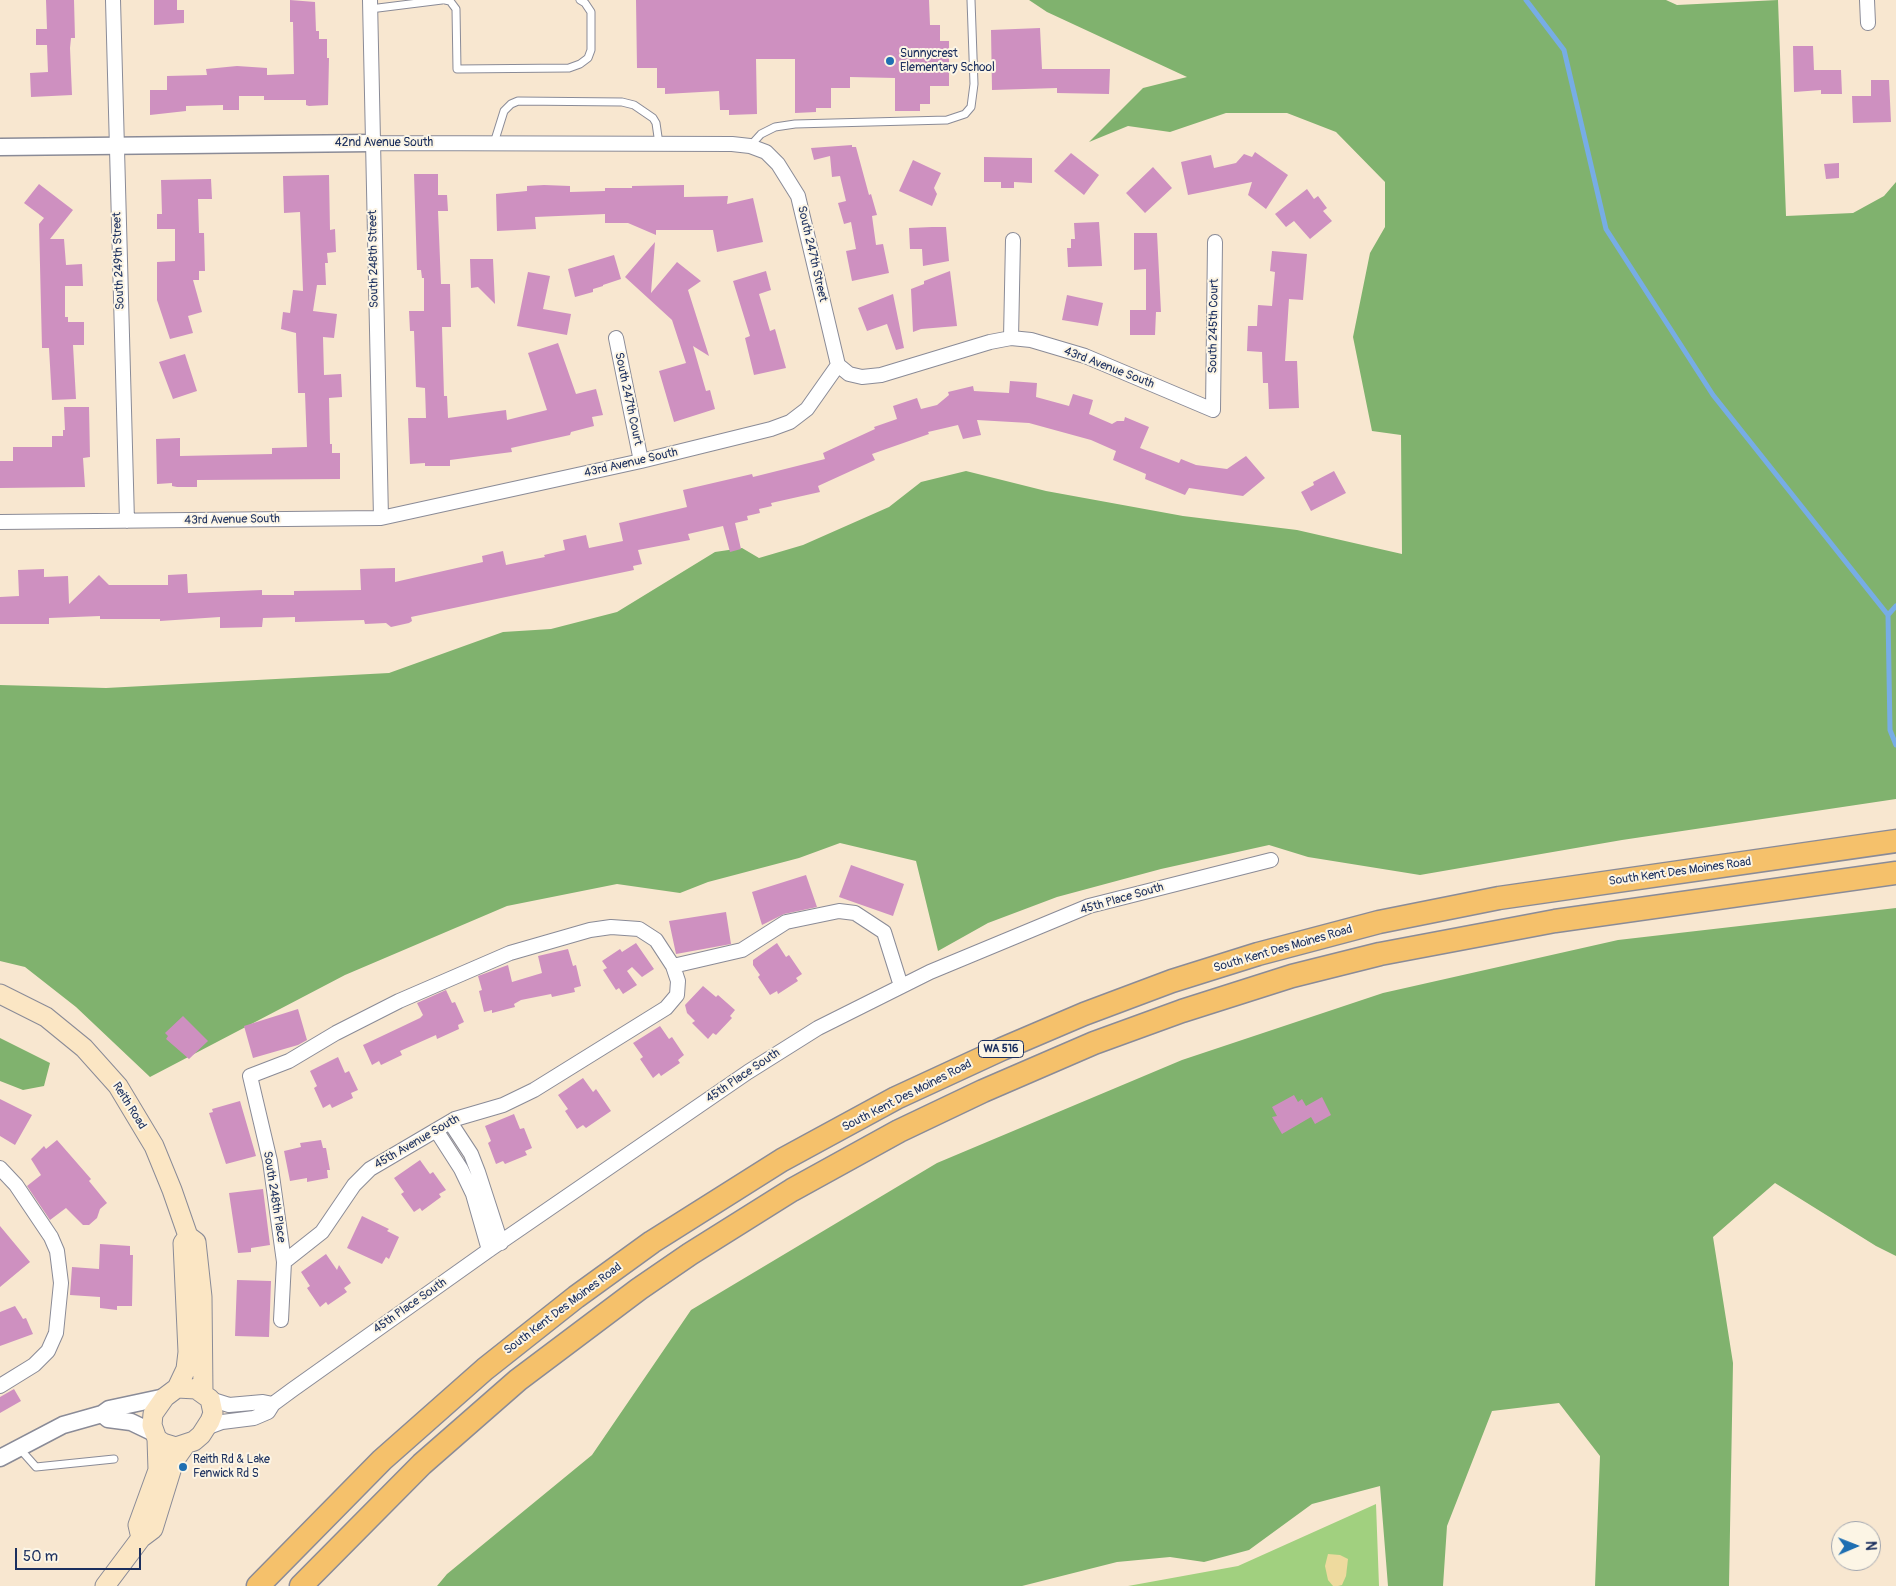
<!DOCTYPE html>
<style>
body{margin:0}
#map{position:relative;width:1896px;height:1586px;overflow:hidden;background:#f8e7d0;font-family:Pangolin,sans-serif}
canvas{display:block}
.north{position:absolute;left:1831px;top:1521px;width:50px;height:50px;box-sizing:border-box;background:#fcf5e5;border:1px solid #a2a6af;border-radius:50%;rotate:89deg;font-size:14px;font-weight:700;line-height:20px;text-align:center;color:#1b2f5e}
.north::after{content:'';display:block;margin:auto;width:18px;height:22px;background:#1f6fb2;clip-path:polygon(50% 0,100% 100%,50% 72%,0 100%)}
.scale{position:absolute;left:15px;top:1548px;width:126px;height:22px;box-sizing:border-box;border:2px solid #1b2f5e;border-top:0;padding-left:6px;font-size:15px;line-height:18px;white-space:nowrap;color:#1b2f5e;-webkit-text-stroke:4px #fcf5e5;paint-order:stroke}
</style>
<div id="map">
<canvas width="1896" height="1586"></canvas>
<div class="north">N</div>
<div class="scale">50 m</div>
</div>
<script>
const ctx = document.querySelector('canvas').getContext('2d');
ctx.lineJoin = 'round';
function paint(path, color) {
  ctx.fillStyle = color;
  ctx.fill(path, 'evenodd');
}
function poly(rows) {
  const path = new Path2D();
  for (const r of rows) {
    path.moveTo(r[0], r[1]);
    for (let i = 2; i < r.length; i += 2) path.lineTo(r[i], r[i + 1]);
  }
  return path;
}
function strokePath(path, color, width, dash) {
  ctx.strokeStyle = color;
  ctx.lineWidth = width;
  ctx.lineCap = dash ? 'butt' : 'round';
  ctx.setLineDash(dash || []);
  ctx.stroke(path);
}
function label(font, color, halo, rows, align = 'center') {
  ctx.font = font + ' Pangolin,sans-serif';
  ctx.lineWidth = 4;
  ctx.setLineDash([]);
  ctx.textBaseline = 'middle';
  ctx.strokeStyle = halo;
  ctx.fillStyle = color;
  for (const [text, x, y, turn = 0] of rows) {
    ctx.save();
    ctx.translate(x, y);
    ctx.rotate((+turn || 0) * Math.PI / 180);
    ctx.textAlign = isNaN(turn) ? turn : align;
    if (halo) ctx.strokeText(text, 0, 0);
    ctx.fillText(text, 0, 0);
    ctx.restore();
  }
}
paint(poly([
 [1376,1504,1379,1586,1128,1586,1238,1566]
]), '#a1d07f');
paint(poly([
 [1029,0,1666,0,1677,5,1778,0,1786,216,1853,213,1884,196,1896,182,1896,799,1622,840,1420,875,1308,857,1269,845,1161,869,1057,897,988,923,938,951,916,861,840,843,799,858,708,882,680,893,617,884,507,906,345,975,150,1077,76,1007,25,967,0,961,0,685,106,688,389,673,503,632,551,629,617,612,715,552,742,548,759,558,803,545,889,507,921,482,966,471,1046,491,1183,516,1297,530,1402,554,1401,435,1372,431,1353,337,1370,253,1385,227,1385,182,1336,132,1287,113,1226,113,1170,132,1128,126,1089,142,1143,88,1187,77,1047,12],
 [1896,908,1896,1256,1876,1246,1775,1183,1713,1237,1733,1363,1729,1586,1595,1586,1600,1456,1559,1403,1492,1411,1447,1526,1443,1586,1388,1586,1380,1486,1312,1504,1249,1550,1204,1562,1170,1557,1117,1562,1022,1586,437,1586,447,1574,592,1455,691,1310,937,1163,1182,1060,1383,993,1618,940],
 [0,1038,50,1063,44,1086,23,1090,0,1081]
]), '#80b26e');
paint(poly([
 [1328,1554,1340,1555,1348,1559,1346,1576,1342,1585,1338,1586,1333,1586,1328,1580,1325,1566]
]), '#eeda9e');
strokePath(poly([
 [1526,0,1564,50,1606,229,1713,395,1888,615,1890,730,1896,745],
 [1888,615,1896,606]
]), '#77ade5', 5);
paint(poly([
 [46,0,74,0,75,38,71,38,70,48,72,95,31,97,30,73,48,72,47,45,36,45,36,29,47,29],
 [154,0,177,0,177,10,184,10,184,23,154,25],
 [290,0,315,2,316,31,319,31,319,39,327,39,327,58,329,58,328,105,309,106,306,105,306,100,264,100,264,96,239,96,239,110,223,110,223,105,186,106,186,111,150,115,150,90,167,90,167,76,207,75,206,69,237,66,267,68,267,75,294,74,293,22,290,22],
 [636,0,929,0,930,25,940,25,940,41,949,41,949,86,930,86,930,104,920,104,920,111,895,111,895,78,850,77,850,88,831,88,831,108,816,108,816,112,795,113,795,59,756,59,757,114,729,115,729,110,720,110,719,91,665,94,665,88,657,88,657,68,637,68],
 [1040,28,1042,69,1110,69,1109,94,1057,93,1057,88,992,90,991,30],
 [1793,46,1813,46,1814,70,1841,70,1842,94,1821,94,1821,90,1794,92],
 [1871,80,1889,80,1891,122,1853,123,1852,96,1871,96],
 [852,145,852,147,856,147,869,195,871,194,877,215,872,216,876,245,883,244,889,273,852,281,846,251,856,249,851,222,844,224,838,203,846,201,840,176,832,177,830,156,814,160,811,148],
 [1255,152,1288,175,1266,209,1248,195,1252,182,1188,195,1181,162,1211,155,1214,168,1236,163,1244,154,1252,157],
 [1071,153,1099,175,1084,195,1054,171],
 [984,157,1032,158,1032,183,1014,182,1014,188,1001,188,1001,182,984,182],
 [913,160,941,173,934,188,937,194,932,206,899,191],
 [1839,163,1839,178,1826,179,1824,164],
 [1153,167,1172,188,1145,213,1126,193],
 [414,174,438,174,438,195,447,195,448,211,438,211,441,284,450,284,451,327,442,327,444,396,447,396,448,418,506,410,507,420,547,410,528,353,558,343,576,394,596,389,603,415,592,417,594,426,571,432,570,435,511,448,512,452,450,460,450,466,425,466,425,463,410,464,408,418,426,418,425,388,416,387,414,331,410,331,409,311,424,311,424,278,422,278,421,270,417,270],
 [329,175,330,230,335,229,336,252,327,253,328,263,325,263,326,285,317,285,313,311,337,314,334,338,323,337,324,375,341,374,342,397,329,398,330,444,332,444,332,453,340,453,340,479,197,480,197,487,177,487,172,486,172,483,157,484,156,439,180,438,180,456,272,454,272,448,307,447,305,393,298,393,296,333,281,329,283,312,290,313,293,290,303,291,300,212,284,213,283,176],
 [211,179,212,199,198,199,199,233,204,233,205,271,199,271,199,280,193,280,202,312,188,316,193,333,170,339,157,300,157,262,175,261,175,229,157,229,157,214,162,214,161,180],
 [39,184,73,210,50,239,64,239,66,265,82,264,83,286,65,286,65,317,68,317,68,322,84,322,84,345,73,345,76,399,52,400,49,348,42,348,39,224,44,218,24,203],
 [544,185,570,186,570,192,605,191,605,188,632,188,632,186,684,185,684,197,728,196,727,204,753,198,763,242,717,252,713,230,656,230,656,235,628,223,605,223,605,214,535,217,536,229,497,231,496,194,527,191,527,186],
 [1307,189,1314,199,1318,196,1327,208,1323,211,1332,221,1310,239,1294,221,1286,227,1275,214],
 [1099,222,1102,266,1068,267,1067,248,1071,248,1071,239,1075,239,1074,223],
 [932,227,946,227,949,261,923,266,922,249,910,249,909,228],
 [1134,233,1157,233,1161,312,1156,312,1155,335,1130,335,1130,310,1146,310,1146,269,1134,270],
 [655,242,651,293,677,262,701,281,688,290,709,356,693,346,706,391,710,390,715,409,674,422,659,371,686,363,672,320,625,277],
 [1272,251,1307,254,1303,300,1289,299,1285,361,1297,361,1299,408,1269,409,1268,383,1263,383,1262,352,1247,351,1248,326,1257,326,1258,305,1272,306,1275,272,1270,271],
 [614,255,621,279,603,285,603,286,593,289,593,292,575,297,568,269],
 [470,259,493,259,495,304,478,287,471,288],
 [766,271,771,290,759,294,770,331,775,329,786,368,754,375,745,338,750,336,733,281],
 [950,271,957,326,921,329,913,332,911,289,924,284,924,281],
 [528,272,550,276,543,309,571,314,567,335,517,326],
 [893,294,904,348,896,350,887,324,867,331,858,308],
 [1067,295,1103,303,1098,326,1062,320],
 [185,354,197,391,173,399,159,362],
 [1010,381,1037,383,1036,397,1069,406,1073,394,1093,400,1089,414,1112,424,1117,421,1124,421,1125,417,1149,427,1140,448,1179,463,1181,459,1196,465,1227,469,1246,456,1265,478,1243,496,1189,488,1185,495,1145,479,1146,474,1113,460,1116,451,1091,440,1029,423,977,420,981,435,963,439,958,425,928,432,929,434,872,454,875,460,818,486,820,492,771,503,772,506,759,509,760,513,747,516,748,520,735,523,741,549,730,552,723,526,688,534,690,540,638,550,642,564,633,566,634,570,411,617,412,621,409,623,391,627,386,623,365,624,364,620,295,622,295,617,263,618,262,627,220,628,220,617,160,621,160,619,100,619,100,616,49,618,49,624,0,624,0,597,19,596,18,570,44,569,44,577,68,576,69,604,99,575,109,585,168,585,168,575,187,574,188,593,262,590,262,595,294,595,294,591,361,590,360,569,395,568,395,582,483,562,482,556,503,551,506,565,545,557,544,555,565,550,563,540,586,535,589,548,623,541,619,523,687,507,683,490,752,474,753,477,825,459,823,453,875,429,874,427,897,419,893,406,917,398,921,409,937,405,949,395,948,392,973,386,974,391,1009,393],
 [64,407,89,407,90,457,83,458,85,487,0,488,0,461,13,461,13,447,52,447,52,436,63,436,63,430,65,430],
 [1334,471,1346,493,1311,511,1301,492,1314,485,1313,482],
 [851,865,904,884,893,916,839,897],
 [806,875,817,907,784,914,762,925,752,892],
 [726,912,731,944,676,954,669,921],
 [636,943,654,969,642,977,632,967,627,971,637,985,623,994,619,988,616,990,603,970,607,968,602,961,620,949,622,952],
 [777,943,786,957,789,955,802,974,796,978,798,981,778,994,777,991,770,995,758,977,760,975,753,965,753,960],
 [568,949,573,966,576,965,581,986,574,988,575,992,552,997,551,994,521,1000,514,1004,515,1007,492,1013,492,1010,484,1012,479,991,482,990,478,976,508,965,512,982,542,973,538,956],
 [703,986,716,997,718,995,735,1010,730,1016,732,1018,716,1035,713,1033,708,1039,692,1023,695,1021,687,1013,685,1005],
 [446,990,452,1003,455,1002,464,1022,458,1025,459,1029,437,1039,436,1035,400,1051,402,1055,381,1065,379,1061,372,1065,363,1045,420,1018,423,1015,417,1003],
 [298,1009,307,1040,298,1045,253,1058,244,1026],
 [183,1016,208,1041,189,1059,166,1039,168,1036,165,1033],
 [660,1026,669,1039,672,1037,684,1055,678,1060,680,1063,661,1076,659,1073,653,1078,640,1059,643,1057,633,1043],
 [338,1057,345,1073,349,1071,358,1090,351,1093,353,1098,332,1108,330,1104,323,1108,314,1088,317,1086,310,1071],
 [583,1078,593,1092,596,1089,611,1111,586,1128,583,1125,577,1129,565,1111,568,1109,558,1095],
 [1294,1095,1298,1102,1302,1099,1306,1106,1322,1097,1331,1115,1315,1124,1311,1117,1282,1134,1272,1117,1277,1116,1272,1107],
 [0,1099,32,1115,15,1145,0,1136],
 [240,1101,256,1156,226,1164,209,1113,213,1112,212,1109],
 [514,1114,520,1129,524,1128,532,1148,525,1151,527,1155,505,1164,503,1161,496,1164,488,1143,491,1141,485,1126],
 [57,1140,91,1179,89,1181,107,1203,100,1209,97,1218,89,1225,83,1225,66,1208,50,1220,27,1186,41,1175,31,1159,44,1146,46,1149],
 [321,1140,323,1148,326,1148,330,1170,327,1170,328,1178,307,1182,307,1178,290,1181,284,1151,301,1147,300,1143],
 [420,1160,430,1174,433,1172,446,1190,439,1194,441,1197,422,1211,420,1208,414,1212,401,1194,404,1192,394,1178],
 [263,1189,270,1245,251,1248,251,1252,238,1253,229,1193],
 [362,1216,389,1229,387,1231,399,1237,389,1259,386,1257,382,1264,347,1248],
 [0,1226,30,1262,0,1287],
 [100,1244,130,1246,130,1255,133,1255,132,1306,117,1306,117,1310,100,1308,100,1297,70,1295,72,1267,99,1269],
 [326,1254,337,1270,339,1265,351,1283,344,1288,347,1292,328,1305,326,1302,320,1307,307,1288,310,1286,301,1272],
 [237,1280,271,1281,269,1337,235,1336],
 [15,1306,23,1319,26,1318,33,1334,0,1346,0,1312],
 [14,1389,21,1401,0,1413,0,1397]
]), '#ce90c0');
const service = poly([
 [445,0,450,1,456,9,457,69,569,68,580,64,588,58,591,50,591,12,585,3,580,0],
 [370,9,442,0],
 [494,143,504,111,511,104,518,101,622,102,634,105,653,118,656,123,659,144],
 [750,146,761,134,775,127,795,124,947,120,965,114,971,107,974,84,971,0],
 [20,1449,36,1467,114,1459]
]);
const minor = poly([
 [113,0,127,521],
 [370,0,381,518],
 [1867,0,1868,23],
 [372,143,732,144,750,146,766,152,778,164,798,196,838,365],
 [616,338,641,461],
 [1011,338,1013,240],
 [838,365,849,374,862,377,881,375,990,342,1011,338,1031,340,1085,356,1213,410,1215,242],
 [0,522,381,518,641,461,771,429,790,422,807,409,838,365],
 [673,966,742,950,786,922,839,911,855,913,884,932,901,986],
 [450,1122,471,1154,478,1172,501,1243],
 [436,1130,461,1169,473,1194,489,1250],
 [0,1168,16,1185,51,1237,57,1251,61,1283,56,1333,48,1351,34,1365,0,1386],
 [281,1320,284,1262,270,1161,250,1076,289,1061,336,1033,399,1001,510,953,590,930,611,927,639,929,656,940,673,966,678,981,677,995,666,1008,534,1090,503,1105,455,1119,370,1169,354,1185,322,1232,284,1262],
 [210,1399,229,1405,263,1402,273,1404],
 [206,1428,222,1422,254,1418,268,1412,273,1404,292,1390,489,1250,748,1072,818,1028,930,972,1089,906,1271,860]
]);
const tertiary = poly([
 [0,147,372,143],
 [102,1414,108,1419,131,1422,154,1433],
 [0,1458,63,1425,102,1414,109,1409,165,1397]
]);
const secondary = poly([
 [0,994,46,1017,84,1048,118,1086,154,1146,172,1190,188,1236,196,1242,202,1297,203,1393],
 [177,1388,186,1369,188,1352,183,1243,188,1236],
 [141,1538,138,1525,158,1470,157,1439,152,1425,153,1414,165,1397,177,1388,196,1389,210,1399,213,1413,210,1421,201,1435,194,1441,176,1447,163,1443,157,1439],
 [105,1586,141,1538,153,1529,174,1461,186,1444]
]);
const trunk = poly([
 [258,1586,382,1460,485,1369,576,1297,652,1242,782,1160,896,1098,1002,1049,1084,1014,1172,981,1258,954,1379,922,1499,898,1896,841],
 [301,1586,422,1464,518,1380,639,1289,690,1254,792,1190,899,1131,983,1091,1094,1043,1182,1011,1292,976,1380,954,1555,921,1896,873]
]);
strokePath(service, '#8a8b97', 9);
strokePath(minor, '#8a8b97', 16);
strokePath(tertiary, '#8a8b97', 19);
strokePath(secondary, '#8a8b97', 21);
strokePath(trunk, '#8a8b97', 25);
strokePath(service, '#fff', 7);
strokePath(minor, '#fff', 14);
strokePath(tertiary, '#fff', 16);
strokePath(secondary, '#fbe6c4', 19);
strokePath(trunk, '#f5c16b', 22);
for (const [x, y, r, color] of [
 [890,61,5,"#1f6fb2"],
 [183,1467,5,"#1f6fb2"]
]) {
  const dot = new Path2D();
  dot.arc(x, y, r, 0, 2 * Math.PI);
  ctx.fillStyle = color;
  ctx.fill(dot);
  strokePath(dot, '#fcf5e5', 2);
}
for (const [x, y, w] of [
 [1001,1049,45]
]) {
  const box = new Path2D();
  box.roundRect(x - w / 2, y - 8.5, w, 17, 4);
  ctx.fillStyle = '#fcf5e5';
  ctx.fill(box);
  strokePath(box, '#1b2f5e', 1);
}
label('bold 11px', '#1b2f5e', null, [
 ["WA 516",1001,1049]
]);
label('12px', '#1b2f5e', '#fcf5e5', [
 ["Sunnycrest",900,54],
 ["Elementary School",900,68],
 ["Reith Rd & Lake",193,1460],
 ["Fenwick Rd S",193,1474]
], 'left');
label('12px', '#1b2f5e', '#fcf5e5', [
 ["42nd Avenue South",384,143],
 ["South 247th Street",812,254,77],
 ["South 248th Street",374,259,-91],
 ["South 249th Street",119,261,-92],
 ["South 245th Court",1214,326,-89],
 ["43rd Avenue South",1109,368,21],
 ["South 247th Court",628,399,78],
 ["43rd Avenue South",631,463,-13],
 ["43rd Avenue South",232,520,-1],
 ["South Kent Des Moines Road",1680,872,-8],
 ["45th Place South",1122,899,-16],
 ["South Kent Des Moines Road",1283,949,-16],
 ["45th Place South",743,1076,-34],
 ["South Kent Des Moines Road",907,1096,-27],
 ["Reith Road",129,1106,58],
 ["45th Avenue South",417,1142,-30],
 ["South 248th Place",274,1197,81],
 ["45th Place South",410,1306,-35],
 ["South Kent Des Moines Road",563,1309,-37]
]);
</script>
